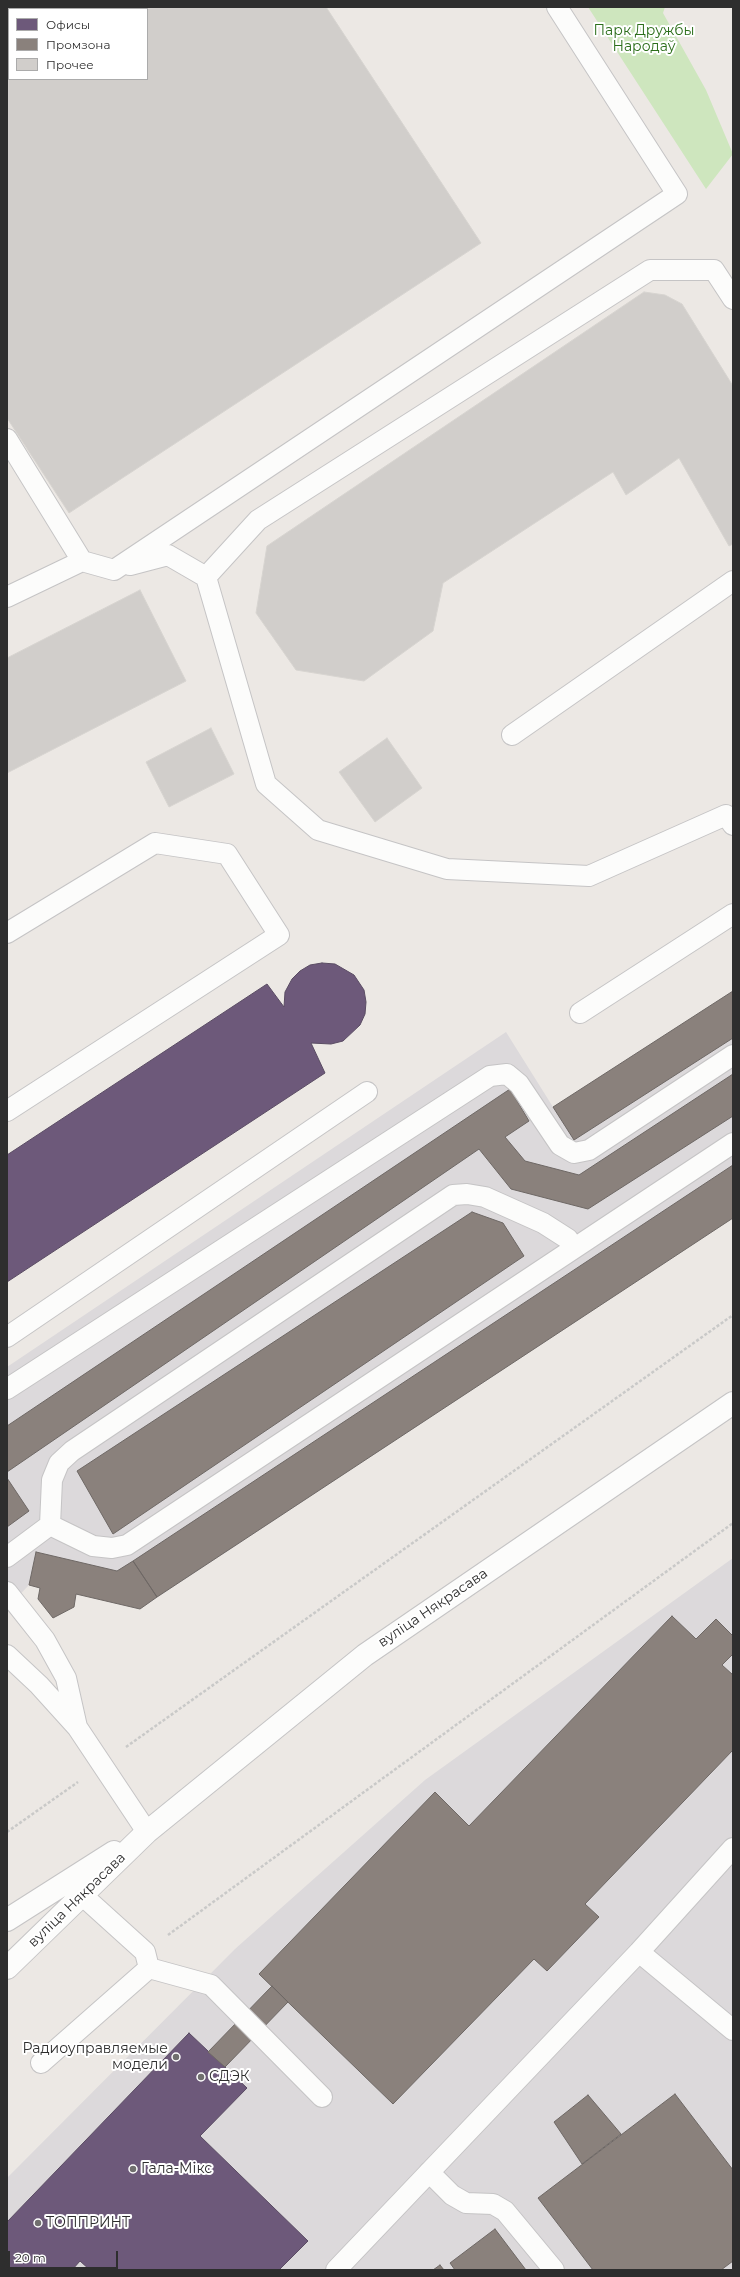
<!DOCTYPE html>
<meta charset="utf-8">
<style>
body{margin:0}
#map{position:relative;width:740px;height:2277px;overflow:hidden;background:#ece8e4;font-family:Montserrat,sans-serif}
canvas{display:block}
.frame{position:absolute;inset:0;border:8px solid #2e2e2e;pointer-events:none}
.legend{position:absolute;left:8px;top:8px;width:140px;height:72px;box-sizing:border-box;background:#fff;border:1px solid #ababab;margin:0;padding:5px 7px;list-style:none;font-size:12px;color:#2e2e2e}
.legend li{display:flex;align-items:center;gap:8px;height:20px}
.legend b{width:20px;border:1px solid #ababab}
.scale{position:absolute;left:8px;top:2251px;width:110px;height:18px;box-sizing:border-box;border:2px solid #2e2e2e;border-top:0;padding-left:5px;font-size:12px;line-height:14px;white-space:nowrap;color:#2e2e2e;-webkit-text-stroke:3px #fff;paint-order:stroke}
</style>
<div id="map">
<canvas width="740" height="2277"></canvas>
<div class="frame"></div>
<ul class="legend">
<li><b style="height:11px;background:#6d597a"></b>Офисы</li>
<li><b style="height:11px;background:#8a817c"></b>Промзона</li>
<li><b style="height:11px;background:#d1cecb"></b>Прочее</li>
</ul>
<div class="scale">20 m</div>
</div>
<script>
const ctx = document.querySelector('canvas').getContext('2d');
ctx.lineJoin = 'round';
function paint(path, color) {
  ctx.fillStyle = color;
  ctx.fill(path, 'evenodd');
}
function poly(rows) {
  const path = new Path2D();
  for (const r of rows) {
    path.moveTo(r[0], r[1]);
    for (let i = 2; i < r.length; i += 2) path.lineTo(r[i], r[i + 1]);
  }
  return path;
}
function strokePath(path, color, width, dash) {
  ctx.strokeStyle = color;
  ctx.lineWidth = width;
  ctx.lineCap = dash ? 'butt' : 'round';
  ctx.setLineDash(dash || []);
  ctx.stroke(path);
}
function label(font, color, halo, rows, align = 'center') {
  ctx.font = font + ' Montserrat,sans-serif';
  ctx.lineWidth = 4;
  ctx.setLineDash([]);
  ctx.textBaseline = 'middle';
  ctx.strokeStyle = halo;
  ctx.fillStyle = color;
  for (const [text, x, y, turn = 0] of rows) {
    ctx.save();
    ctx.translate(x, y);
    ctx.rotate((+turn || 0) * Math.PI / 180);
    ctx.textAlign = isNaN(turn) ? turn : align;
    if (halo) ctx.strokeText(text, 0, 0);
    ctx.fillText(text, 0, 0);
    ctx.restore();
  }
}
paint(poly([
 [733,991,733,1218,140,1609,76,1594,74,1607,53,1618,38,1599,40,1588,29,1585,7,1608,7,1367,506,1032,553,1107],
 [733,1558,733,2270,7,2270,7,2178,235,1949,425,1780]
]), '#dcd9db');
paint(poly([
 [588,7,665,7,663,13,706,90,733,154,706,189]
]), '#cee6be');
const offices = poly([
 [322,963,335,964,354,975,364,990,366,1002,365,1014,360,1025,343,1041,331,1044,311,1043,325,1073,7,1282,7,1155,267,984,284,1007,285,992,292,979,300,971,310,965,322,963],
 [189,2033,247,2088,200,2136,308,2241,279,2270,90,2270,80,2261,72,2270,7,2270,7,2222,189,2033]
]);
paint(offices, '#6d597a');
strokePath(offices, '#5a4c63', 1);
const industry = poly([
 [733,991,733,1038,574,1140,553,1107,733,991],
 [733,1074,733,1116,588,1209,511,1189,479,1149,7,1472,7,1426,510,1089,529,1121,505,1137,525,1161,579,1175,733,1074],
 [733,1165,733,1218,157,1597,133,1561,733,1165],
 [472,1212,503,1223,524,1256,113,1534,77,1471,472,1212],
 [7,1478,29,1511,7,1527,7,1478],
 [36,1552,117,1571,133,1561,157,1597,140,1609,76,1594,74,1607,53,1618,38,1599,40,1588,29,1585,36,1552],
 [672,1616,696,1639,716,1619,733,1636,733,1654,722,1665,733,1675,733,1750,585,1904,599,1917,547,1971,534,1959,393,2104,259,1974,435,1792,469,1826,672,1616],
 [272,1986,288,2002,225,2067,208,2052,272,1986],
 [675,2094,733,2170,733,2261,721,2270,593,2270,538,2198,675,2094],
 [588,2095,621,2134,582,2164,554,2122,588,2095],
 [495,2229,526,2270,455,2270,450,2263,495,2229],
 [440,2265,444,2270,433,2270,440,2265]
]);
paint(industry, '#8a817c');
strokePath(industry, '#6e6865', 1);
const building = poly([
 [7,7,326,7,481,243,69,513,7,418,7,62,9,61,9,79,147,79,147,9,9,9,9,61,7,58,7,7],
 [644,292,665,295,682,304,733,386,733,544,729,546,679,458,626,495,613,472,443,583,433,631,364,681,296,670,256,613,267,546,644,292],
 [140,590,186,681,7,773,7,658,140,590],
 [211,728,234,774,169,807,146,762,211,728],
 [387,738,422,788,375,822,339,772,387,738]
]);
paint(building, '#d1cecb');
strokePath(building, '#d7d4d0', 1);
const lane = poly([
 [7,439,82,561],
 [130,565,168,555,206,577,266,784,318,830,447,869,589,876,726,815,733,825],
 [206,577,258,520,650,270,714,270,733,299],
 [7,597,82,561,114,570,677,194,557,7],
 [512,735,733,581],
 [7,933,155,843,227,854,279,935,7,1111],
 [580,1013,733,914],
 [7,1337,367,1092],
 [7,1389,490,1076,507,1074,519,1084,560,1145,574,1153,589,1150,733,1055],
 [50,1525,52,1480,59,1463,72,1451,453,1195,467,1194,485,1197,543,1223,568,1239,574,1248],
 [7,1557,50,1525,93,1546,112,1548,127,1545,733,1143],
 [7,1592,45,1640,66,1678,77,1727],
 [7,1655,39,1685,77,1727,147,1832],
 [83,1896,145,1952,149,1968,211,1985,322,2097],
 [639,1952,733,2030],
 [41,2063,149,1968],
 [429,2172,452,2195,466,2203,493,2204,505,2211,554,2270],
 [336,2270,639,1952,733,1848]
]);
const secondary = poly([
 [7,1920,114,1852],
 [7,1968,147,1832,365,1655,733,1403]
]);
strokePath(lane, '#c5c4c5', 22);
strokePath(secondary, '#c5c4c5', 24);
strokePath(poly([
 [126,1747,733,1315],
 [7,1832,78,1782],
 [168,1935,733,1523]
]), '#c9c9c8', 2.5, [3, 2]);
strokePath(lane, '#fcfcfb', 20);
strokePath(secondary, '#fcfcfb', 22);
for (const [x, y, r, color] of [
 [176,2057,4,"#706f6e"],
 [201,2077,4,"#706f6e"],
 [133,2169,4,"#706f6e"],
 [38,2223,4,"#706f6e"]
]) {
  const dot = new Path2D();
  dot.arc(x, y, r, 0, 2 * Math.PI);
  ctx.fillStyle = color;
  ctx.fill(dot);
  strokePath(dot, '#fff', 1.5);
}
label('14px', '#2c6e1b', '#fff', [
 ["Парк Дружбы",644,31],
 ["Народаў",644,47]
]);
label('14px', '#2e2e2e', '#fff', [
 ["вуліца Някрасава",433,1608,-34],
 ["вуліца Някрасава",77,1900,-44]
]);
label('14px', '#2e2e2e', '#fff', [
 ["Радиоуправляемые",168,2049,"right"],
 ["модели",168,2065,"right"],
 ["СДЭК",209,2077],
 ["Гала-Мікс",141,2169],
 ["ТОППРИНТ",46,2223]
], 'left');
</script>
